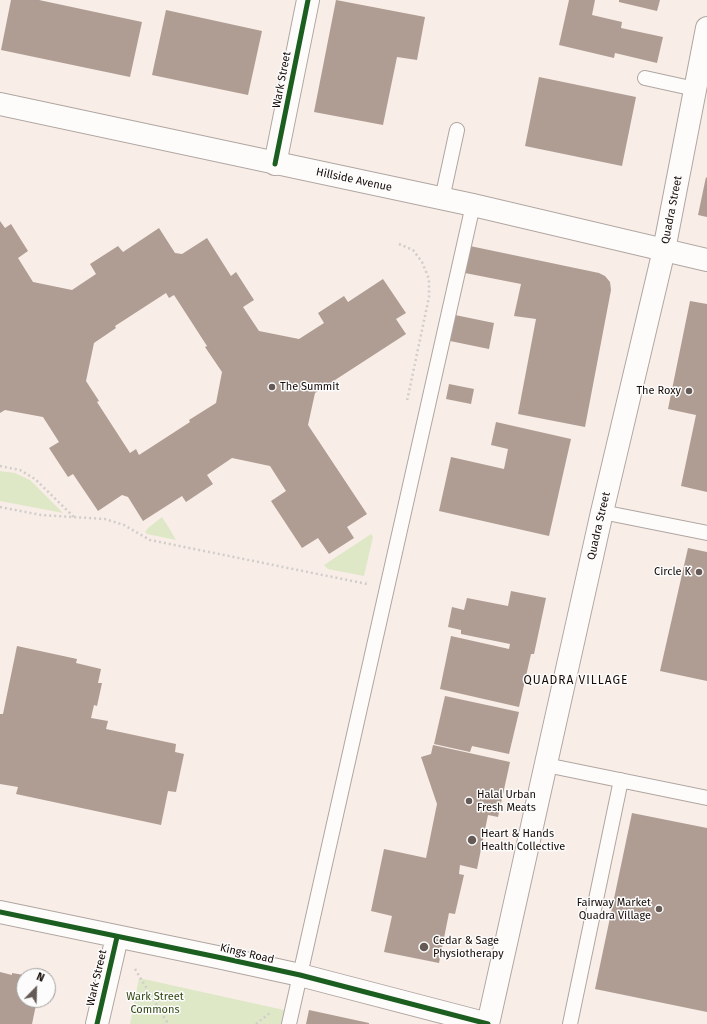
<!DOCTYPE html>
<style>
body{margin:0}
#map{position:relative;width:707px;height:1024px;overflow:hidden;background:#f8ede7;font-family:"Fira Sans",sans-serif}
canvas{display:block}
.north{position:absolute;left:16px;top:968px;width:40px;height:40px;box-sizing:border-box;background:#fcfcfc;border:1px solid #a09c9a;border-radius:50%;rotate:23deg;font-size:11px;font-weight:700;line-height:16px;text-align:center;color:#160b07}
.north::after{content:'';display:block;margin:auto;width:14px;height:18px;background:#655a55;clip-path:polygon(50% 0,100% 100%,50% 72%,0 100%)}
</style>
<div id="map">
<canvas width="707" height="1024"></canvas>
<div class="north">N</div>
</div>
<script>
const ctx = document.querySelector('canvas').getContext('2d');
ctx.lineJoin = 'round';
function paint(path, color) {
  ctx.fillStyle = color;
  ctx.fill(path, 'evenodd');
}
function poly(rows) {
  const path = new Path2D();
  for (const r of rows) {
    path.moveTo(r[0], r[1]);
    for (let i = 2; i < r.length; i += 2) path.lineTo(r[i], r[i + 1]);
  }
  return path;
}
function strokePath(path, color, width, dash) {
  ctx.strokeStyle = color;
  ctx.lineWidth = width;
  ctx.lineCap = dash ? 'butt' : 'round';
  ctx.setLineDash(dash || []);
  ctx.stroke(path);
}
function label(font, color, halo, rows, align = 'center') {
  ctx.font = font + ' "Fira Sans",sans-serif';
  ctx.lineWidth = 3;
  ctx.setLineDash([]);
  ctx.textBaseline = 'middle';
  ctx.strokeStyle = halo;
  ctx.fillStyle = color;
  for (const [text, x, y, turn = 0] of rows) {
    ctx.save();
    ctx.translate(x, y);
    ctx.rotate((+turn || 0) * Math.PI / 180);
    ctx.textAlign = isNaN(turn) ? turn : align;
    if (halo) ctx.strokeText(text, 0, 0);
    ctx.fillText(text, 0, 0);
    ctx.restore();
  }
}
paint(poly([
 [0,471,15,473,30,480,63,513,0,501],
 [162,517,169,528,176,540,147,534,145,532,148,528],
 [371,534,373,537,364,576,328,569,324,565],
 [139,978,284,1010,281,1024,130,1024]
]), '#dee8c7');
paint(poly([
 [11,0,39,0,142,22,130,77,1,50],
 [336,0,425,17,417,60,397,57,383,125,314,112],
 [569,0,595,0,592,15,622,22,621,28,663,37,657,63,615,53,614,58,559,45],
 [619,0,660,0,657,11,619,2],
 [166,10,262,31,248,95,152,75],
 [539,77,636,97,622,166,525,146],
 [706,177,707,178,707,217,698,215],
 [0,221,5,228,11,224,28,251,18,258,33,282,72,290,96,274,90,264,118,246,123,252,159,228,175,253,182,254,207,238,231,276,236,272,254,300,243,307,259,331,299,339,324,323,318,313,344,296,348,302,383,279,406,313,396,319,406,334,315,393,308,425,367,514,347,527,354,538,329,554,318,538,302,548,271,501,286,491,270,466,232,458,207,475,213,484,186,502,182,496,143,521,128,497,122,495,98,511,73,474,68,477,49,448,59,442,43,417,5,410,0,413],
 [166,293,169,298,174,295,207,346,205,347,222,372,216,403,189,420,190,422,139,455,136,449,130,453,97,402,99,401,86,381,94,343,116,328,115,326],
 [470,246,599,273,605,276,610,282,611,290,585,427,518,414,536,319,514,316,521,284,465,273],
 [690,301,707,304,707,492,681,486,696,415,668,409],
 [455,315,494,323,489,349,450,341],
 [449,384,474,389,471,404,446,399],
 [496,422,571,439,549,536,439,511,451,457,504,469,508,449,491,445],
 [688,548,707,552,707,681,660,671],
 [511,591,546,598,534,654,531,654,519,707,440,689,451,636,509,649,510,644,461,634,461,630,448,627,452,607,464,610,467,598,508,606],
 [17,646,77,659,76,663,101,669,98,683,102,683,97,706,94,705,91,718,108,721,106,729,176,744,175,752,184,754,176,792,168,791,161,825,16,794,18,787,0,784,0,714,3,714],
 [445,696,519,712,509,754,472,746,470,752,434,744],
 [433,745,510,762,498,817,488,815,477,869,460,865,459,874,464,875,455,914,449,913,439,963,384,952,392,916,371,911,384,849,426,858,437,804,421,757,431,754],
 [632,813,707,828,707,1012,595,989],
 [0,972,12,975,12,973,24,975,24,1000,37,1000,32,1024,0,1024],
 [309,1010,369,1023,369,1024,306,1024]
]), '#af9d93');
const lane = poly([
 [645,78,695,89],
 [442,199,457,130],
 [602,512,707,533],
 [546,765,707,798],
 [289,1024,473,205],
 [570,1024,621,780]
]);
const street = poly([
 [275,164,308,0],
 [0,912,222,958,300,975,488,1024],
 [97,1024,117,937]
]);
const secondary = poly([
 [0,104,473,205,707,260],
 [488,1024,602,512,664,250,707,28]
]);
strokePath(lane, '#b0a6a1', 16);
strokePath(street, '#b0a6a1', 24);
strokePath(secondary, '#b0a6a1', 24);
strokePath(poly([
 [399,244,413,250,422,262,429,279,429,297,407,401],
 [0,466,20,470,35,479,74,517],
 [0,507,41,515,105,519,124,525,150,540,367,584,367,581],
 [135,969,167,1022,164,1024],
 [256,1024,271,1012]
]), '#d0cdcb', 2.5, [2, 3]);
strokePath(lane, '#fefcfb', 14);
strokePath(street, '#fefcfb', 22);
strokePath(secondary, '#fefcfb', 22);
strokePath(poly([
 [275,164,308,0],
 [0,912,222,958,300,975,488,1024],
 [97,1024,117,937]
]), '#1b5e20', 5);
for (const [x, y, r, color] of [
 [272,387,4,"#655a55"],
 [689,391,4,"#655a55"],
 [699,572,4,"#655a55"],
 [469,801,4,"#655a55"],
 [472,840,5,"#655a55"],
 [659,909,4,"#655a55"],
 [424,947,5,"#655a55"]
]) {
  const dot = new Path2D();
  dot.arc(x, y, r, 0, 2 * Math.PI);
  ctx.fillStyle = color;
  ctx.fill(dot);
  strokePath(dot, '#fcfcfc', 1.5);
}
label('11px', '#160b07', '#fcfcfc', [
 ["Wark Street",282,80,-79],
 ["Hillside Avenue",354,180,12],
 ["Quadra Street",672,210,-79],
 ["Quadra Street",599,526,-77],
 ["Kings Road",247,954,13],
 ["Wark Street",97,978,-77]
]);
label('11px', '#160b07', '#fcfcfc', [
 ["The Summit",280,387],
 ["The Roxy",681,391,"right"],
 ["Circle K",691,572,"right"],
 ["Halal Urban",477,795],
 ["Fresh Meats",477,808],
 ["Heart & Hands",481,834],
 ["Health Collective",481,847],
 ["Fairway Market",651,903,"right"],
 ["Quadra Village",651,916,"right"],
 ["Cedar & Sage",433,941],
 ["Physiotherapy",433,954]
], 'left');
label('11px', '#334814', '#fcfcfc', [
 ["Wark Street",155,997],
 ["Commons",155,1010]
]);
ctx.letterSpacing = '1px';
label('12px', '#160b07', '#fcfcfc', [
 ["QUADRA VILLAGE",576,681]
]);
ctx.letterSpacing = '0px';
</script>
